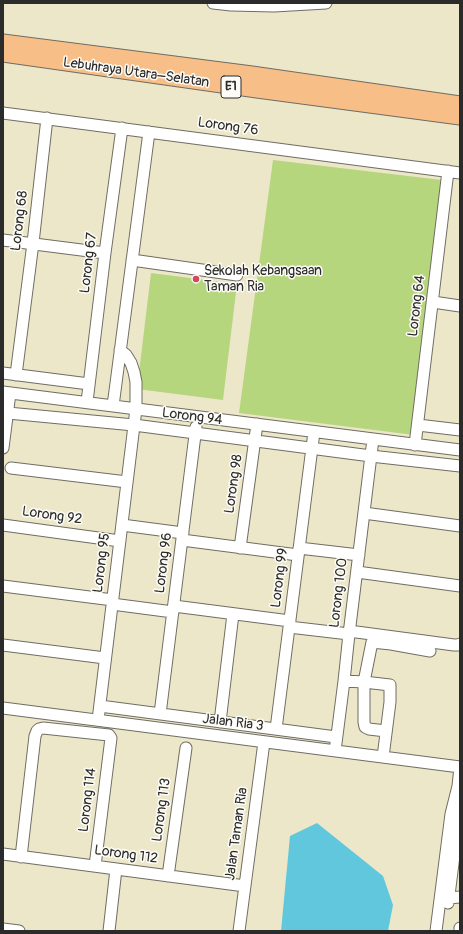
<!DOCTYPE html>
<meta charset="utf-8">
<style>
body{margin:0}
#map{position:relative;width:463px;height:934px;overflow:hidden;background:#ede7ca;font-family:Pangolin,sans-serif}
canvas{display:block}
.frame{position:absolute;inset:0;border:4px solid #2b2b2b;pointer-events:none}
</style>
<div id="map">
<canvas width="463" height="934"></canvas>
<div class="frame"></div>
</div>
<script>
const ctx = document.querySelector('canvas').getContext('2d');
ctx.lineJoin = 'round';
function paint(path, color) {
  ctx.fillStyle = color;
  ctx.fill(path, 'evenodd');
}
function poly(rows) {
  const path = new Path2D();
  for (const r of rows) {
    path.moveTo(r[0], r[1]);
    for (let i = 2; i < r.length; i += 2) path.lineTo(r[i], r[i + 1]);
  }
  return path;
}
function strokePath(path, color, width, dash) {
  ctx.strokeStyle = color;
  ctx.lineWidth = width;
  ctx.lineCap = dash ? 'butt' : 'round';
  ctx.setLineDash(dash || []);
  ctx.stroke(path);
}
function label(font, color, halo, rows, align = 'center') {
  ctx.font = font + ' Pangolin,sans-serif';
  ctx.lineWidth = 3;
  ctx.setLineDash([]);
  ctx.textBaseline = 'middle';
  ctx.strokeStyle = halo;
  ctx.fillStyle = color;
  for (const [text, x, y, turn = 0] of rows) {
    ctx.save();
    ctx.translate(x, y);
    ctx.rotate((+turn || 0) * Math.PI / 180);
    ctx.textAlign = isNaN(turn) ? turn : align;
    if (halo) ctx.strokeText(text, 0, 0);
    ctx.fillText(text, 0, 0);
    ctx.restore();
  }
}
paint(poly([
 [273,160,442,180,414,435,239,413],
 [151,273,237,284,223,400,137,389]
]), '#b6d67d');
paint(poly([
 [317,823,383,876,393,905,388,931,281,931,290,836]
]), '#60c7dc');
const minor = poly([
 [213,3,231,5,274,6,326,3],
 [3,113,460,173],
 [3,240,105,253],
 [132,260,237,275],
 [433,302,460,306],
 [3,373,89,384],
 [16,375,33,243,47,118],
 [3,392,460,450],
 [87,402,105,253,122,128],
 [113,406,149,132],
 [8,413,134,425,371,456,460,466],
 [418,425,460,430],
 [415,445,448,171],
 [3,448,10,393],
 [11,468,127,482],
 [364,513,460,526],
 [3,525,120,541],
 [122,525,183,533],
 [182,540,298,555],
 [240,548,257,424],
 [299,548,359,555],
 [357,572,460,586],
 [3,586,113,600],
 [112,604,173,612],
 [174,606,290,621],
 [289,627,349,634],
 [349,631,454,645,458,645,460,644],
 [3,645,105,658],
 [344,681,364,682,390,685,390,702,383,757],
 [100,706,336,737],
 [3,708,460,767],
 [160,714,196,427],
 [98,720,136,409,136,382,134,372,131,363,126,355,120,350],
 [220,722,233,614],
 [276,729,314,432],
 [386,731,369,729,365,727,364,722,364,682,372,642,391,644,430,651],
 [335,751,344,681,349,634,373,439],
 [3,854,245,886],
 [21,857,35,736,37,731,39,729,43,728,109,735,111,738,95,866],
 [168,876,186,748],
 [448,898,460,897],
 [448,903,459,816,458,799],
 [3,929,19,931],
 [109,931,116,869],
 [239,931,264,742],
 [436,931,451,814,458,786,460,767],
 [460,931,460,928]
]);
const highway = poly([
 [3,42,252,74,460,104],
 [3,54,257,90,460,117]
]);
strokePath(minor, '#6f6d63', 13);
strokePath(highway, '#6f6d63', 17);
strokePath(minor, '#fff', 11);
strokePath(highway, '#f7be88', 15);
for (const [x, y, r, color] of [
 [196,279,4,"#d1495b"]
]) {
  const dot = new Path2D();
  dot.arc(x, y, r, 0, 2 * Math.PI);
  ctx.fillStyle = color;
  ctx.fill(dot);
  strokePath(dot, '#fdfcf7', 1.5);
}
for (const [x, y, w] of [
 [231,87,20]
]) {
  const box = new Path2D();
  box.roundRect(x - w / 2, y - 11, w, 22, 3);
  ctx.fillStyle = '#fdfcf7';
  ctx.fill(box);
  strokePath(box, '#2b2b2b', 1);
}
label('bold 13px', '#2b2b2b', null, [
 ["E1",231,87]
]);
label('14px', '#2b2b2b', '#fdfcf7', [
 ["Lebuhraya Utara–Selatan",136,73,8],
 ["Lorong 76",228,127,8],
 ["Lorong 68",20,221,-83],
 ["Lorong 67",89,263,-83],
 ["Lorong 64",417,306,-83],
 ["Lorong 94",192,417,7],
 ["Lorong 98",234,484,-82],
 ["Lorong 92",52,516,8],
 ["Lorong 95",102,563,-83],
 ["Lorong 96",164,563,-83],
 ["Lorong 99",280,578,-83],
 ["Lorong 100",339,593,-83],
 ["Jalan Ria 3",233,723,7],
 ["Lorong 114",88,800,-83],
 ["Lorong 113",162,810,-82],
 ["Jalan Taman Ria",237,834,-82],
 ["Lorong 112",126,855,8]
]);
label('14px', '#2b2b2b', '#fdfcf7', [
 ["Sekolah Kebangsaan",204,271],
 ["Taman Ria",204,287]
], 'left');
</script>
